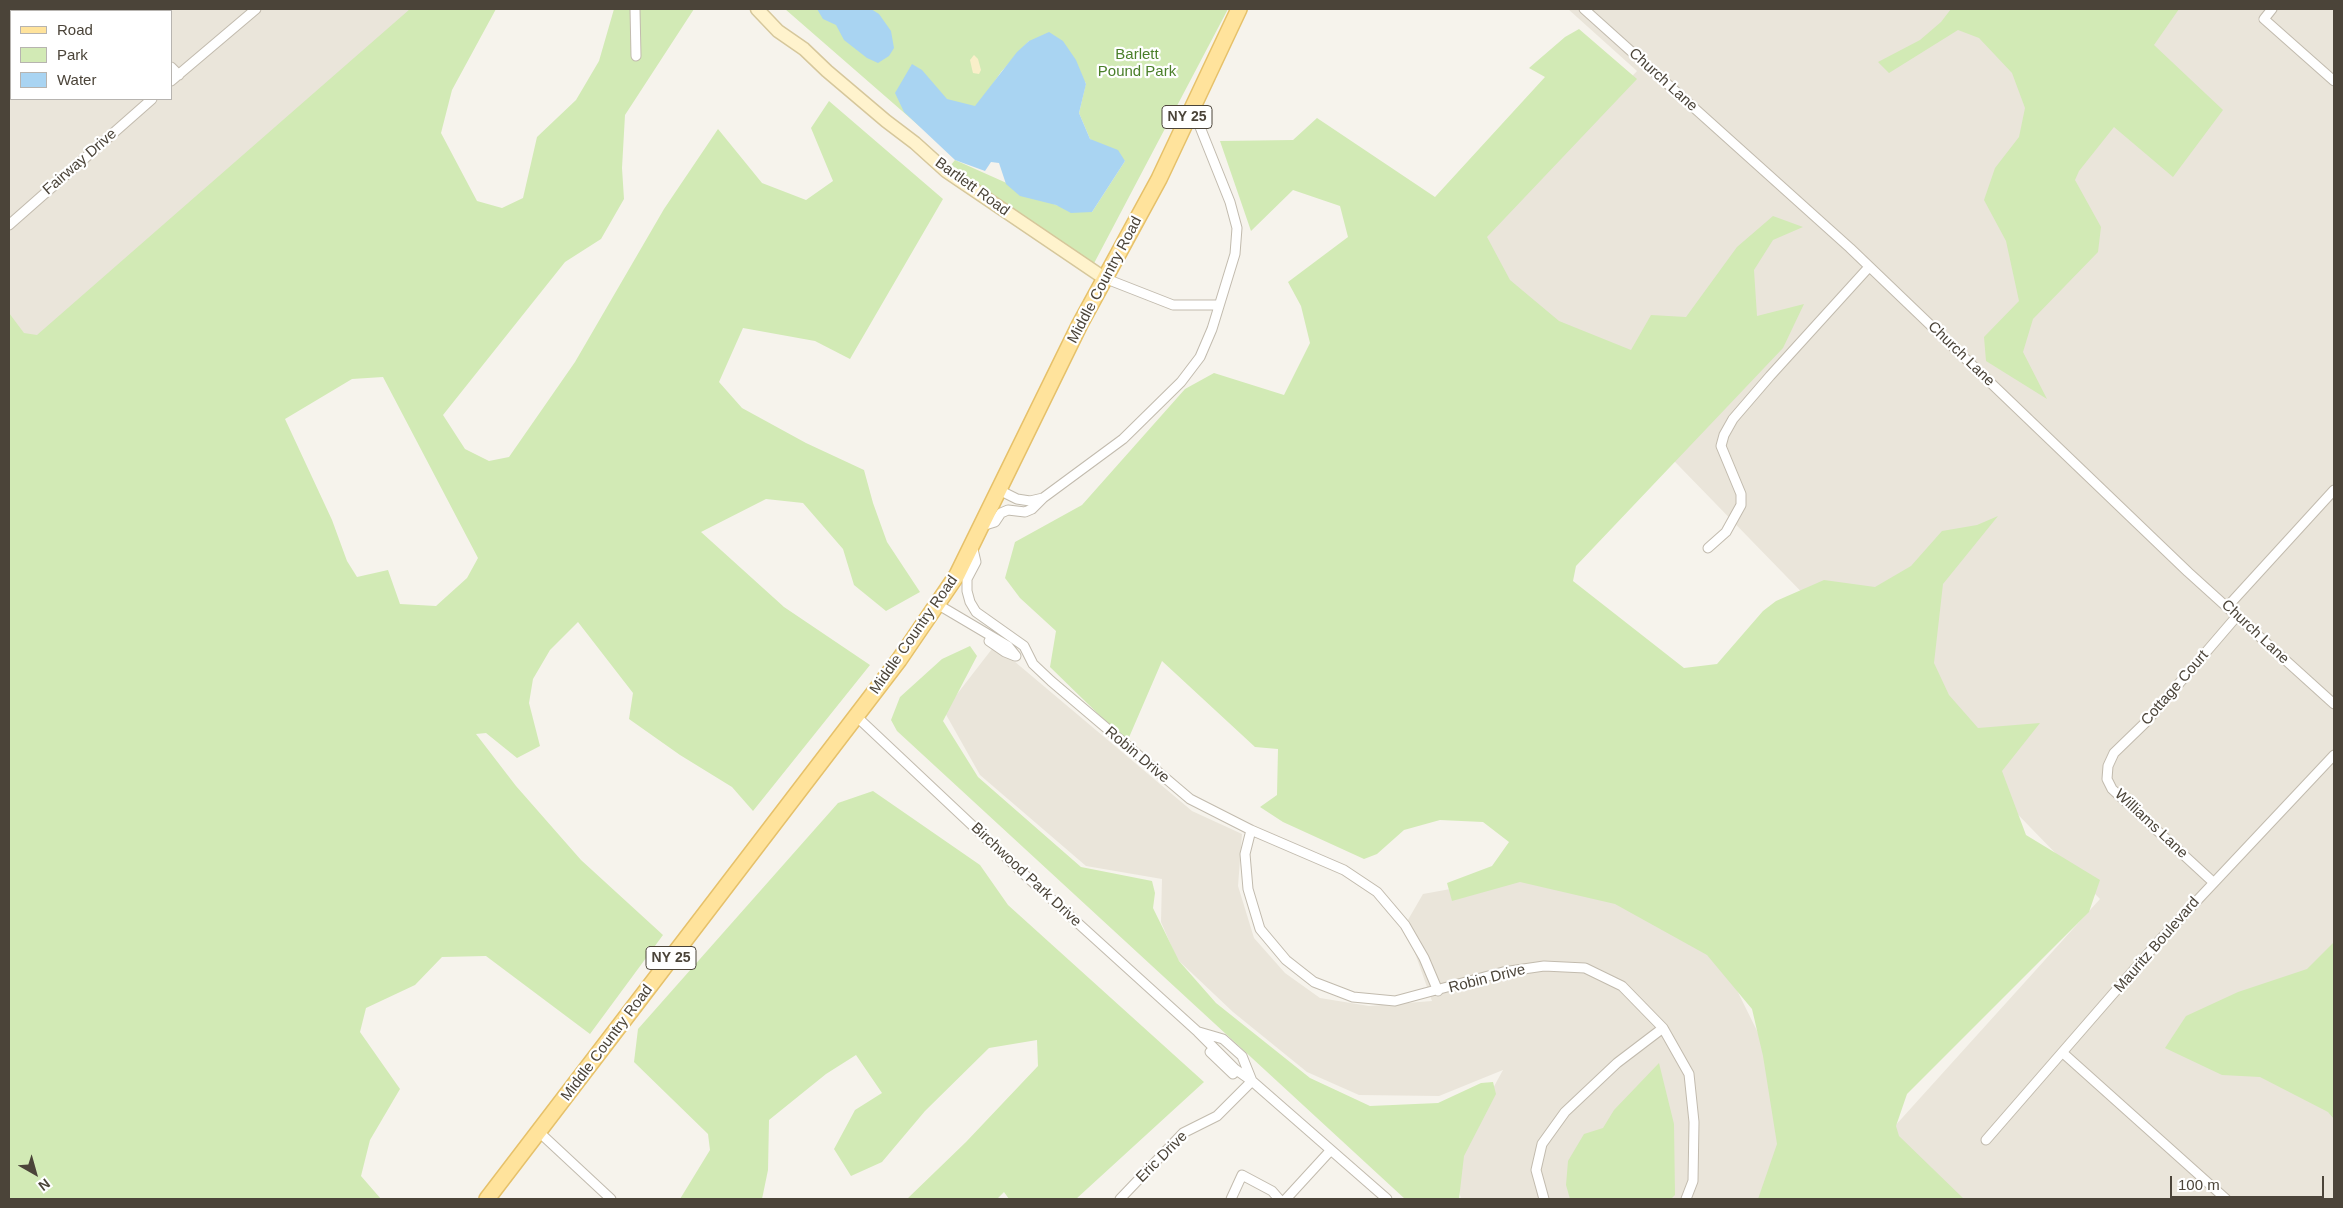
<!DOCTYPE html>
<style>
body{margin:0}
#map{position:relative;width:2343px;height:1208px;overflow:hidden;background:#f6f3ec;font-family:Arial,sans-serif}
canvas{display:block}
.frame{position:absolute;inset:0;border:10px solid #4b4439;pointer-events:none}
.legend{position:absolute;left:10px;top:10px;width:162px;height:90px;box-sizing:border-box;background:#fff;border:1px solid #b7b4b0;margin:0;padding:6px 9px;list-style:none;font-size:15px;color:#4b4439}
.legend li{display:flex;align-items:center;gap:10px;height:25px}
.legend b{width:25px;border:1px solid #b7b4b0}
.north{position:absolute;left:10px;top:1148px;width:50px;height:50px;-webkit-text-stroke:4px #fff;paint-order:stroke;rotate:142deg;font-size:14px;font-weight:700;line-height:20px;text-align:center;color:#4b4439}
.north::after{content:'';display:block;margin:auto;width:18px;height:22px;background:#4b4439;clip-path:polygon(50% 0,100% 100%,50% 72%,0 100%)}
.scale{position:absolute;left:2170px;top:1176px;width:154px;height:22px;box-sizing:border-box;border:2px solid #4b4439;border-top:0;padding-left:6px;font-size:15px;line-height:18px;white-space:nowrap;color:#4b4439;-webkit-text-stroke:4px #fff;paint-order:stroke}
</style>
<div id="map">
<canvas width="2343" height="1208"></canvas>
<div class="frame"></div>
<ul class="legend">
<li><b style="height:6px;background:#ffe39c"></b>Road</li>
<li><b style="height:14px;background:#d2eab5"></b>Park</li>
<li><b style="height:14px;background:#a9d4f2"></b>Water</li>
</ul>
<div class="north">N</div>
<div class="scale">100 m</div>
</div>
<script>
const ctx = document.querySelector('canvas').getContext('2d');
ctx.lineJoin = 'round';
function paint(path, color) {
  ctx.fillStyle = color;
  ctx.fill(path, 'evenodd');
}
function poly(rows) {
  const path = new Path2D();
  for (const r of rows) {
    path.moveTo(r[0], r[1]);
    for (let i = 2; i < r.length; i += 2) path.lineTo(r[i], r[i + 1]);
  }
  return path;
}
function strokePath(path, color, width, dash) {
  ctx.strokeStyle = color;
  ctx.lineWidth = width;
  ctx.lineCap = dash ? 'butt' : 'round';
  ctx.setLineDash(dash || []);
  ctx.stroke(path);
}
function label(font, color, halo, rows, align = 'center') {
  ctx.font = font + ' Arial,sans-serif';
  ctx.lineWidth = 4.5;
  ctx.setLineDash([]);
  ctx.textBaseline = 'middle';
  ctx.strokeStyle = halo;
  ctx.fillStyle = color;
  for (const [text, x, y, turn = 0] of rows) {
    ctx.save();
    ctx.translate(x, y);
    ctx.rotate((+turn || 0) * Math.PI / 180);
    ctx.textAlign = isNaN(turn) ? turn : align;
    if (halo) ctx.strokeText(text, 0, 0);
    ctx.fillText(text, 0, 0);
    ctx.restore();
  }
}
paint(poly([
 [9,9,423,9,30,348,9,324],
 [11,11,171,11,171,99,11,99],
 [1568,9,2334,9,2334,1199,1945,1199,1884,1138,2100,899,1469,250,1637,71],
 [995,645,1192,811,1242,834,1238,886,1254,938,1285,973,1320,998,1369,1006,1432,1001,1405,925,1423,894,1533,874,1621,901,1721,958,1768,1053,1782,1143,1766,1199,1461,1199,1452,1163,1503,1070,1439,1096,1359,1095,1307,1072,1233,1012,1177,959,1161,922,1162,879,1086,866,980,775,944,711]
]), '#eae5da');
paint(poly([
 [410,9,496,9,452,90,441,133,477,201,502,208,523,198,537,137,576,100,599,61,614,9,694,9,625,115,622,168,624,199,601,239,565,262,443,415,465,449,489,461,509,457,575,362,664,209,718,129,762,183,806,200,833,181,811,128,829,101,943,199,850,359,815,341,743,328,719,382,742,408,806,443,864,470,873,503,887,542,920,592,886,611,854,585,843,549,803,503,766,499,701,532,784,607,870,665,753,811,732,787,680,755,629,719,633,693,578,622,550,650,533,679,529,703,540,746,517,758,486,733,476,734,516,786,581,860,663,935,590,1034,486,956,442,957,415,985,366,1008,360,1032,400,1089,370,1140,361,1176,381,1199,9,1199,9,313,24,333,37,335],
 [383,377,478,558,467,578,436,606,400,604,388,570,357,577,347,561,332,520,285,419,352,379],
 [785,9,1228,9,1091,269,946,171,955,160,1056,205,1092,212,1125,161,1090,139,1079,113,1086,83,1029,41,1001,72,948,151],
 [1951,9,2179,9,2154,45,2223,110,2173,177,2114,127,2079,171,2075,180,2101,227,2098,252,2033,319,2023,352,2047,399,1986,361,1984,337,2019,301,2006,241,1984,200,1995,168,2019,137,2025,108,2012,73,1979,38,1958,30,1889,73,1878,62,1920,40,1941,22],
 [1579,29,1637,79,1487,237,1510,280,1559,321,1631,350,1651,315,1686,317,1737,247,1773,216,1803,227,1773,240,1754,270,1757,316,1804,304,1783,348,1576,566,1573,581,1684,668,1717,664,1763,611,1776,601,1824,580,1875,587,1911,566,1942,531,1977,525,1998,516,1943,584,1934,663,1949,695,1978,728,2040,723,2002,771,2026,835,2100,880,2089,912,1907,1094,1896,1126,1899,1136,1964,1199,1758,1199,1777,1144,1763,1056,1752,1009,1707,955,1615,904,1520,882,1452,901,1447,883,1492,866,1509,842,1483,822,1440,820,1404,830,1377,854,1364,859,1283,822,1260,807,1277,795,1278,749,1255,747,1162,661,1127,742,1050,667,1056,631,1020,598,1005,578,1015,542,1082,505,1185,389,1214,373,1284,395,1310,343,1301,306,1288,282,1348,237,1340,206,1293,190,1251,231,1220,141,1293,140,1317,118,1435,197,1545,77,1529,68,1565,37],
 [970,646,977,656,943,721,978,777,1081,867,1152,881,1155,893,1153,908,1179,961,1216,1003,1310,1078,1370,1106,1438,1103,1481,1083,1493,1082,1496,1094,1464,1156,1459,1199,1405,1199,897,731,891,720,900,697,942,659],
 [873,791,980,865,1008,905,1204,1082,1076,1199,1009,1199,1004,1192,997,1199,907,1199,966,1142,1038,1066,1037,1040,989,1048,925,1111,882,1162,851,1176,834,1149,855,1110,882,1093,856,1055,826,1074,769,1120,768,1170,762,1199,680,1199,710,1150,708,1134,634,1062,638,1029,838,803],
 [2334,942,2334,1119,2328,1112,2260,1077,2222,1075,2165,1048,2186,1016,2238,992,2307,969],
 [1659,1063,1674,1124,1675,1195,1671,1199,1570,1199,1566,1185,1568,1161,1584,1134,1603,1128,1614,1110]
]), '#d2eab5');
paint(poly([
 [974,55,978,59,981,70,979,74,973,73,972,69,970,60]
]), '#f9efc9');
paint(poly([
 [817,9,871,9,879,14,891,31,894,48,889,56,878,63,867,58,844,40,836,25,823,19],
 [1049,32,1063,41,1076,60,1086,84,1079,113,1090,139,1118,150,1125,161,1092,212,1071,213,1056,205,1020,196,1006,184,999,163,991,162,985,171,955,160,904,112,895,93,912,64,922,70,947,99,975,106,1017,52,1029,41]
]), '#a9d4f2');
const street = poly([
 [119,9,121,11],
 [635,9,636,56],
 [1584,9,1850,248,2188,572,2334,704],
 [2272,9,2264,19,2334,81],
 [171,67,179,75],
 [171,81,256,9],
 [9,225,152,99],
 [1104,278,1173,305,1218,305],
 [999,490,1017,499,1030,501,1043,498],
 [982,526,995,522,1001,513,1008,510,1025,512,1032,509,1043,498,1123,439,1181,382,1200,357,1212,329,1235,254,1237,228,1230,202,1192,107],
 [972,545,976,562,967,579,967,591,970,602,976,612,1024,646,1033,664,1051,681,1190,799,1251,830,1344,870,1377,892,1405,925,1424,958,1438,991],
 [1708,548,1726,532,1741,505,1741,494,1721,446,1724,435,1733,419,1770,376,1869,267],
 [937,604,1008,646,1016,656],
 [2228,606,2334,490],
 [989,641,1005,652,1015,656],
 [856,716,1026,876,1198,1032,1235,1069,1252,1081,1387,1199],
 [1251,830,1245,854,1248,889,1260,929,1286,960,1314,982,1353,997,1395,1001,1503,972,1544,966,1585,968,1622,986,1663,1028,1689,1074,1694,1122,1693,1181,1686,1199],
 [2213,882,2112,789,2107,779,2108,766,2114,753,2146,722,2237,616],
 [1199,1032,1223,1039,1242,1056,1252,1081],
 [1210,1052,1233,1074],
 [2063,1053,2226,1199],
 [539,1132,611,1199],
 [1986,1140,2159,941,2334,755],
 [1120,1199,1183,1133,1217,1116,1252,1081],
 [1231,1199,1242,1175,1272,1191,1279,1199],
 [1286,1199,1330,1151],
 [1544,1199,1536,1170,1542,1144,1565,1112,1617,1063,1663,1028]
]);
const secondary = poly([
 [757,9,778,31,804,49,827,71,886,121,915,143,946,171,1104,278]
]);
const primary = poly([
 [487,1199,899,660,957,575,1080,324,1159,179,1239,9]
]);
strokePath(street, '#c2bbae', 11);
strokePath(secondary, '#d6c79b', 15);
strokePath(primary, '#e6c16a', 18);
strokePath(street, '#fff', 9);
strokePath(secondary, '#fff3cd', 12);
strokePath(primary, '#ffe39c', 15);
for (const [x, y, w] of [
 [1187,117,50],
 [671,958,50]
]) {
  const box = new Path2D();
  box.roundRect(x - w / 2, y - 11.5, w, 23, 4);
  ctx.fillStyle = '#fff';
  ctx.fill(box);
  strokePath(box, '#4b4439', 1);
}
label('bold 14px', '#4b4439', null, [
 ["NY 25",1187,117],
 ["NY 25",671,958]
]);
label('15px', '#4a7f2a', '#fff', [
 ["Barlett",1137,55],
 ["Pound Park",1137,72]
]);
label('15px', '#4b4439', '#fff', [
 ["Church Lane",1663,80,42],
 ["Fairway Drive",80,162,-41],
 ["Bartlett Road",972,187,36],
 ["Middle Country Road",1105,280,-62],
 ["Church Lane",1961,354,44],
 ["Church Lane",2255,632,43],
 ["Middle Country Road",914,635,-55],
 ["Cottage Court",2175,688,-49],
 ["Robin Drive",1137,755,40],
 ["Williams Lane",2151,824,43],
 ["Birchwood Park Drive",1026,875,43],
 ["Mauritz Boulevard",2157,945,-49],
 ["Robin Drive",1487,979,-14],
 ["Middle Country Road",607,1043,-53],
 ["Eric Drive",1162,1157,-45]
]);
</script>
